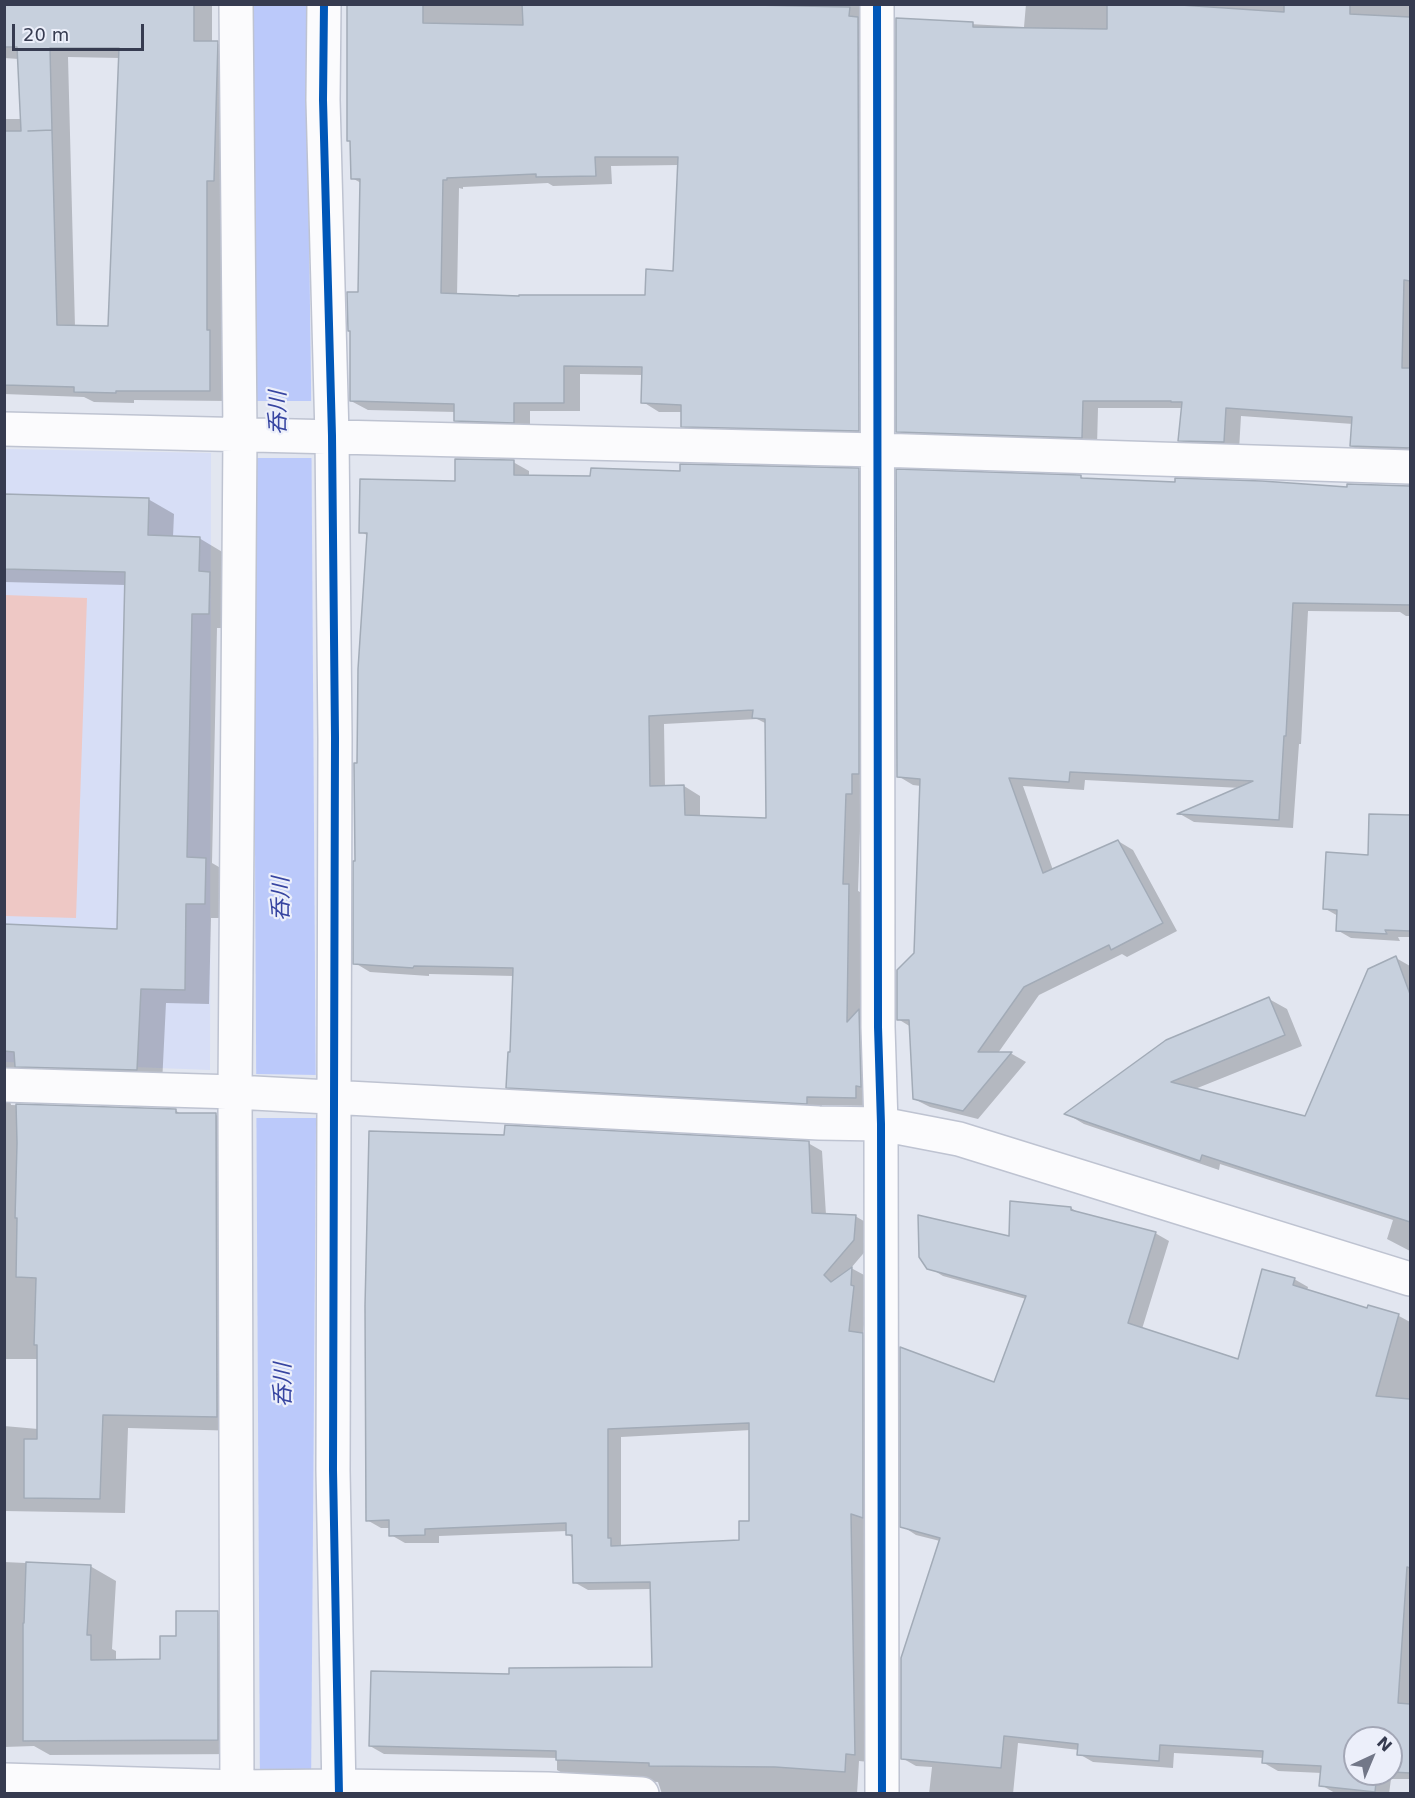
<!DOCTYPE html>
<meta charset="utf-8">
<style>
body{margin:0}
#map{position:relative;width:1415px;height:1798px;overflow:hidden;background:#e2e6f0;font-family:"DejaVu Sans",sans-serif}
canvas{display:block}
.frame{position:absolute;inset:0;border:6px solid #363b50;pointer-events:none}
.north{position:absolute;left:1343px;top:1726px;width:60px;height:60px;box-sizing:border-box;background:#eceffa;border:2px solid #a3a7b6;border-radius:50%;rotate:44deg;font-size:16px;font-weight:700;line-height:24px;text-align:center;color:#363b50}
.north::after{content:'';display:block;margin:auto;width:21px;height:27px;background:#727788;clip-path:polygon(50% 0,100% 100%,50% 72%,0 100%)}
.scale{position:absolute;left:12px;top:24px;width:132px;height:27px;box-sizing:border-box;border:3px solid #363b50;border-top:0;padding-left:8px;font-size:18px;line-height:21px;white-space:nowrap;color:#363b50;-webkit-text-stroke:4px #eceffa;paint-order:stroke}
</style>
<div id="map">
<canvas width="1415" height="1798"></canvas>
<div class="frame"></div>
<div class="north">N</div>
<div class="scale">20 m</div>
</div>
<script>
const ctx = document.querySelector('canvas').getContext('2d');
ctx.lineJoin = 'round';
function paint(path, color) {
  ctx.fillStyle = color;
  ctx.fill(path, 'evenodd');
}
function poly(rows) {
  const path = new Path2D();
  for (const r of rows) {
    path.moveTo(r[0], r[1]);
    for (let i = 2; i < r.length; i += 2) path.lineTo(r[i], r[i + 1]);
  }
  return path;
}
function strokePath(path, color, width, dash) {
  ctx.strokeStyle = color;
  ctx.lineWidth = width;
  ctx.lineCap = dash ? 'butt' : 'round';
  ctx.setLineDash(dash || []);
  ctx.stroke(path);
}
function label(font, color, halo, rows, align = 'center') {
  ctx.font = font + ' "DejaVu Sans","Noto Sans JP",sans-serif';
  ctx.lineWidth = 4.5;
  ctx.setLineDash([]);
  ctx.textBaseline = 'middle';
  ctx.strokeStyle = halo;
  ctx.fillStyle = color;
  for (const [text, x, y, turn = 0] of rows) {
    ctx.save();
    ctx.translate(x, y);
    ctx.rotate((+turn || 0) * Math.PI / 180);
    ctx.textAlign = isNaN(turn) ? turn : align;
    if (halo) ctx.strokeText(text, 0, 0);
    ctx.fillText(text, 0, 0);
    ctx.restore();
  }
}
paint(poly([
 [5,449,211,453,210,1070,5,1062]
]), '#d7def6');
paint(poly([
 [5,595,87,598,76,918,5,916]
]), '#eec8c5');
paint(poly([
 [254,5,306,5,311,382,316,1122,311,1794,260,1793,253,472]
]), '#bbc9fa');
paint(poly([
 [251,401,314,401,314,458,251,458],
 [255,1074,318,1075,318,1118,255,1118]
]), '#e2e6f0');
paint(poly([
 [4,4,212,4,212,43,217,43,236,53,228,401,134,400,134,403,94,402,84,397,4,394,4,119,22,119,19,59,4,58],
 [68,57,120,58,109,327,75,327],
 [348,4,863,4,875,439,699,435,682,426,682,412,659,412,643,402,643,375,580,374,580,411,530,411,530,431,472,430,456,420,456,412,368,410,351,401,359,294,361,183,352,178],
 [679,165,674,272,646,297,457,296,459,188,463,189,463,187,548,183,553,186,612,184,611,166],
 [1026,4,1410,4,1410,446,1405,443,1404,446,1410,450,1410,456,1366,454,1351,446,1353,424,1241,416,1239,450,1195,449,1180,440,1183,408,1098,408,1097,446,913,440,898,431,897,20,1024,27],
 [513,462,529,471,529,477,592,477,682,472,858,470,874,479,867,802,861,802,858,891,864,894,871,1106,822,1105,822,1112,524,1096,508,1087,511,1054,514,976,429,974,429,976,370,972,355,963,359,765,369,536,361,532,456,483],
 [757,719,767,724,767,820,700,817,700,796,684,786,665,787,664,724],
 [898,471,1081,477,1086,479,1348,489,1349,485,1410,487,1410,616,1406,616,1400,612,1308,611,1301,744,1299,744,1293,828,1194,822,1180,814,1241,788,1085,780,1084,790,1023,786,1053,870,1118,841,1133,850,1177,931,1127,957,1122,954,1039,995,998,1053,1012,1054,1026,1062,978,1119,930,1107,914,1099,911,1027,898,1019,915,953,921,786,913,785,898,776],
 [4,495,148,499,174,514,173,537,199,538,224,553,234,628,217,628,212,863,231,874,230,918,211,918,209,1004,166,1003,162,1084,10,1100,11,1105,175,1110,182,1115,216,1115,241,1129,242,1431,128,1428,125,1513,4,1511,4,1426,38,1429,39,1359,4,1359,4,926,119,931,126,585,4,582],
 [1371,816,1410,816,1410,937,1398,937,1400,941,1351,938,1337,930,1338,916,1324,908,1370,856],
 [1396,958,1410,966,1410,1251,1387,1239,1393,1220,1220,1164,1219,1170,1084,1124,1067,1114,1269,999,1287,1009,1302,1046,1195,1089,1306,1118],
 [808,1143,822,1151,826,1215,855,1216,869,1224,868,1248,851,1268,866,1276,865,1294,867,1295,863,1335,876,1343,876,1524,864,1521,869,1762,859,1761,857,1794,662,1794,658,1782,571,1778,557,1770,557,1758,384,1754,370,1746,510,1676,653,1669,651,1589,588,1590,574,1582,573,1538,567,1534,567,1531,439,1536,439,1543,405,1543,391,1535,390,1528,381,1528,367,1520],
 [751,1430,750,1522,741,1542,624,1547,621,1545,621,1437],
 [1071,1208,1079,1213,1155,1233,1169,1241,1142,1329,1240,1361,1294,1279,1308,1287,1307,1291,1368,1310,1369,1307,1399,1316,1410,1322,1410,1779,1391,1779,1389,1794,1335,1793,1321,1785,1322,1773,1278,1771,1264,1763,1264,1758,1174,1753,1173,1768,1093,1762,1079,1754,1079,1750,1018,1743,1013,1794,929,1794,932,1767,916,1766,902,1758,940,1541,916,1535,902,1526,995,1384,1026,1299,943,1276,928,1267,1011,1238],
 [1355,1738,1391,1738,1391,1774,1355,1774],
 [4,1562,90,1566,116,1581,112,1649,116,1651,116,1661,162,1661,178,1638,217,1613,243,1627,243,1754,50,1755,34,1746,4,1747]
]), '#0003');
const building = poly([
 [4,4,194,4,194,41,218,41,214,181,207,181,207,330,210,330,210,391,116,391,116,393,74,392,74,387,4,385,4,131,21,131,17,47,4,47,4,4],
 [50,48,119,48,108,326,57,325,52,130,28,131,52,130,50,48],
 [347,4,423,4,423,23,523,25,522,4,704,4,850,7,849,16,858,17,859,431,681,427,681,405,641,403,642,367,564,366,564,403,514,403,514,423,454,421,454,404,350,401,350,331,348,331,347,292,358,292,360,179,351,179,350,141,347,141,347,4],
 [595,157,678,157,673,271,646,269,645,295,519,295,519,296,441,293,443,180,447,180,447,178,536,174,536,177,596,176,595,157],
 [1107,4,1166,4,1284,12,1284,4,1350,4,1350,14,1410,17,1410,281,1404,280,1402,368,1410,368,1410,448,1350,446,1352,417,1226,408,1224,442,1178,441,1182,402,1171,402,1171,401,1083,401,1082,438,896,432,896,18,973,22,973,27,1107,29,1107,4],
 [455,459,514,460,514,475,590,476,591,468,680,471,680,464,859,468,859,774,852,774,852,794,846,794,843,884,849,884,847,1022,859,1009,861,1087,856,1086,856,1098,807,1097,807,1104,506,1088,508,1052,510,1052,513,968,414,966,413,968,353,964,353,861,355,861,354,763,357,763,358,669,367,533,359,533,360,479,455,481,455,459],
 [753,710,752,718,765,719,766,818,685,815,684,785,650,786,649,716,753,710],
 [896,469,1081,475,1081,478,1175,482,1175,478,1262,481,1347,487,1347,484,1410,486,1410,605,1293,603,1286,736,1284,736,1279,820,1177,814,1253,781,1070,772,1069,782,1009,778,1043,873,1118,840,1163,923,1111,950,1109,945,1024,987,978,1052,1012,1052,963,1111,913,1099,909,1020,897,1020,897,970,914,953,920,779,897,777,896,469],
 [4,494,149,498,148,535,200,537,199,571,210,572,209,614,192,614,187,857,206,858,205,904,186,904,185,990,141,989,137,1070,15,1067,14,1052,4,1051,4,924,117,929,125,572,4,569,4,494],
 [1369,814,1410,815,1410,931,1385,930,1387,934,1336,931,1337,910,1323,909,1326,852,1368,855,1369,814],
 [1396,956,1410,994,1410,1222,1202,1155,1200,1161,1064,1114,1166,1040,1269,997,1285,1035,1171,1082,1305,1116,1368,969,1396,956],
 [16,1104,176,1109,176,1113,216,1113,217,1417,103,1415,100,1499,24,1498,24,1439,37,1439,37,1345,34,1345,36,1278,16,1277,17,1218,15,1218,17,1143,16,1104],
 [505,1125,809,1141,812,1213,856,1215,854,1240,824,1275,831,1282,852,1267,851,1285,854,1286,849,1331,863,1333,863,1518,851,1514,855,1755,846,1754,845,1772,775,1767,649,1766,649,1763,556,1760,556,1751,369,1746,371,1671,509,1674,509,1668,652,1667,650,1582,573,1583,572,1535,566,1535,566,1523,425,1529,425,1535,389,1536,389,1520,366,1521,365,1306,369,1131,504,1135,505,1125],
 [749,1423,749,1521,739,1521,739,1540,611,1546,611,1538,608,1538,608,1429,749,1423],
 [1010,1201,1071,1207,1071,1210,1156,1232,1128,1323,1238,1359,1262,1269,1295,1278,1293,1285,1367,1308,1368,1305,1399,1314,1376,1396,1410,1399,1410,1568,1407,1567,1398,1703,1410,1704,1410,1773,1391,1772,1391,1738,1355,1738,1355,1774,1377,1774,1375,1792,1319,1786,1321,1766,1262,1763,1263,1751,1160,1745,1159,1761,1077,1755,1078,1744,1004,1736,1001,1768,901,1759,901,1658,940,1538,900,1527,900,1347,994,1382,1026,1296,927,1269,919,1257,918,1215,1009,1236,1010,1201],
 [26,1562,91,1565,87,1635,91,1635,91,1660,160,1659,160,1636,176,1636,176,1611,218,1611,218,1740,23,1741,23,1623,24,1623,26,1562]
]);
paint(building, '#c7d0dd');
strokePath(building, '#a2abb7', 1.5);
const street = poly([
 [236,4,240,434,235,1092,237,1794],
 [324,4,323,100,332,436,335,738,333,1470,339,1794],
 [877,4,878,1027,881,1124,882,1794],
 [4,429,877,450,1410,467],
 [4,1085,235,1092,819,1123,881,1124,959,1139,1410,1279],
 [4,1780,237,1787,339,1786,548,1789,642,1794]
]);
strokePath(street, '#bec3d1', 36);
strokePath(street, '#fbfbfd', 33);
strokePath(poly([
 [324,4,323,100,332,436,335,738,333,1470,339,1794],
 [877,4,878,1027,881,1124,882,1794]
]), '#0057b8', 8);
label('italic 22px', '#3745a1', '#eceffa', [
 ["呑川",279,413,-90],
 ["呑川",282,899,-90],
 ["呑川",284,1385,-90]
]);
</script>
